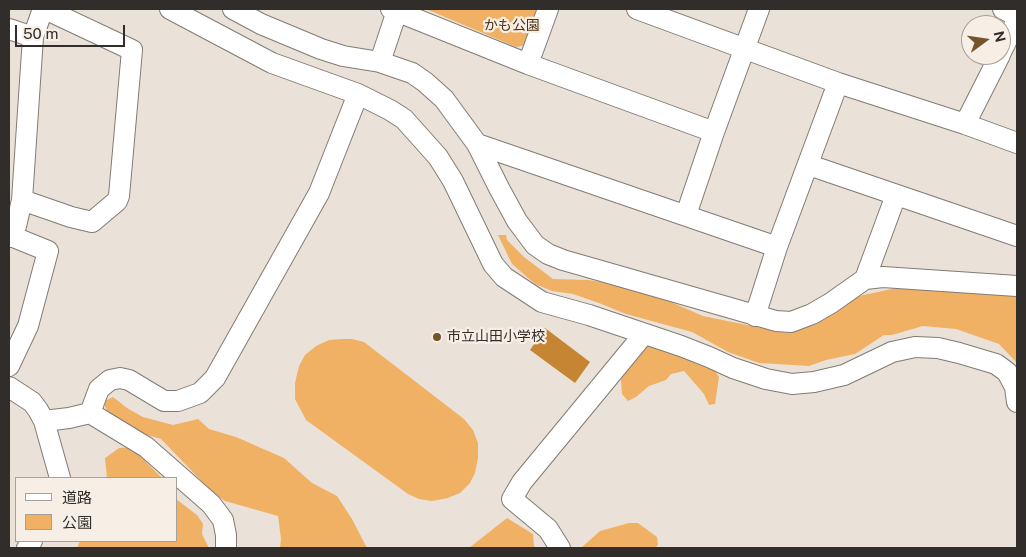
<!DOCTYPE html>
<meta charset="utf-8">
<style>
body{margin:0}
#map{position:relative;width:1026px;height:557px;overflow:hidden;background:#eae2d9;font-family:"Public Sans","Noto Sans JP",sans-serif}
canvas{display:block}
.frame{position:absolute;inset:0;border:10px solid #312d2a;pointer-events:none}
.legend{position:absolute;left:15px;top:477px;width:162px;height:65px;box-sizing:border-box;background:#f7efe6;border:1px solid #a8a19b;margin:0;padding:6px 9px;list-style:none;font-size:15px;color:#312d2a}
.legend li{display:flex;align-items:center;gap:10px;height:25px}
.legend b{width:25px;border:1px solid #a8a19b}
.north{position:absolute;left:961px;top:15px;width:50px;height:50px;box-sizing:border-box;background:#f7efe6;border:1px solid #a8a19b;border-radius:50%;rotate:76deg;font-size:14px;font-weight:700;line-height:20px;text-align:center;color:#312d2a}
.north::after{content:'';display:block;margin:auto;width:18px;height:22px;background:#75532b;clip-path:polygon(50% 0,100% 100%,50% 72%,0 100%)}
.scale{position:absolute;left:15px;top:25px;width:110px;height:22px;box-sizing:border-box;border:2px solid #312d2a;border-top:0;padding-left:6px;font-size:15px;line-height:18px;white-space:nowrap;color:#312d2a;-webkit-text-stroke:4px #f7efe6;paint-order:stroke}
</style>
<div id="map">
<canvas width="1026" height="557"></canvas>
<div class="frame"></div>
<ul class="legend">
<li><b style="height:6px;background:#fff"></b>道路</li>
<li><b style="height:14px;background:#f0b165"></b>公園</li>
</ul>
<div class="north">N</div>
<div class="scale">50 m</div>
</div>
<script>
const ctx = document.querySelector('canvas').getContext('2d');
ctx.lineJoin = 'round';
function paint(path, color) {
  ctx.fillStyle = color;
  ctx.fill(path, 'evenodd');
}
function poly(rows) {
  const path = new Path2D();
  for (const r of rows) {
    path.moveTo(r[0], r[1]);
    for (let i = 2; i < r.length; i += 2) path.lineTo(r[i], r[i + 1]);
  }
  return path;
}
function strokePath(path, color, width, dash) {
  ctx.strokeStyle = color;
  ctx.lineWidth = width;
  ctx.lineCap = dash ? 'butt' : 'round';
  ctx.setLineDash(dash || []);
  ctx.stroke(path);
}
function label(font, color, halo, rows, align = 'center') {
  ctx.font = font + ' "Public Sans","Noto Sans JP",sans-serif';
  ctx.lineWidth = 4.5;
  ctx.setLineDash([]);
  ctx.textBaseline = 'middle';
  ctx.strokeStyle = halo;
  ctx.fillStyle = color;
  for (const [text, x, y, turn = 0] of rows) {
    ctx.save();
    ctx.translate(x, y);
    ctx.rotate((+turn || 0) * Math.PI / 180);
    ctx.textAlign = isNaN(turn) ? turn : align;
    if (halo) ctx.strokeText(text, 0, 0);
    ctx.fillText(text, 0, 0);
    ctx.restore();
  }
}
paint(poly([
 [426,9,538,9,527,45,516,47],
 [498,235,506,235,507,240,524,257,553,279,588,280,623,285,664,299,703,316,786,333,817,324,825,317,859,296,906,286,994,292,1017,296,1017,363,999,344,956,329,923,326,892,335,884,335,855,354,826,360,809,366,759,363,728,352,692,332,626,314,599,303,573,294,552,291,535,284,512,264],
 [343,339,352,339,364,342,464,419,473,430,478,443,478,458,475,473,470,483,460,493,448,498,432,501,419,499,408,494,306,420,295,399,295,383,299,366,305,355,316,346,329,340],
 [650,345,685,355,692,362,715,371,719,377,715,404,709,405,704,394,684,371,671,374,666,380,649,386,636,397,628,401,622,394,621,380,624,369,637,353],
 [113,397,127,408,143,417,173,425,198,419,209,429,236,437,284,458,312,483,337,496,352,519,367,548,280,548,281,539,278,516,225,501,213,493,161,439,130,430,109,415,103,402],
 [136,447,144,456,145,461,162,478,107,478,105,458,119,448],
 [176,499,197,515,203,524,202,534,208,546,208,548,77,548,80,541,176,541],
 [507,518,533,534,534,546,535,548,469,548],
 [629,523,638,523,657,537,658,545,655,548,581,548,600,531]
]), '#f0b165');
paint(poly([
 [545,328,590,362,575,383,530,350]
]), '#c58533');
const minor = poly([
 [170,9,272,63,358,94,390,110,404,119,438,157,453,181,493,264,504,277,542,302,589,315,681,346,709,357,733,368,766,379,792,384,814,382,844,375,892,352,915,347,938,348,959,353,996,364,1007,372,1015,387,1017,402],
 [233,9,261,24,321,49,343,56,380,62,412,73,425,82,444,99,477,144,499,188,517,221,535,245,548,254,563,260,776,321,791,322,812,314,831,303,865,279,883,277,1017,286],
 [391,9,528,64,714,132,759,9],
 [637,9,838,83,965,124,1017,143],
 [1003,9,1017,16],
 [9,29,33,37],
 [1001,52,1017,20],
 [380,62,397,11],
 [528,64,548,9],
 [965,124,1000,55],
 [477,144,777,247],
 [809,165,1017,236],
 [22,200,71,217,92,222,117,201,119,196,132,50,45,9],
 [686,215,714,132],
 [9,237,16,226,22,200,33,37,43,9],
 [865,279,896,195],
 [755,316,777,247,838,83],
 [9,366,28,326,48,251,11,236],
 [9,387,32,402,38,410,44,421,69,418,90,413],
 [44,421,60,478],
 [27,548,32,541],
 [226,548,226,535,223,520,211,504,146,447,90,413,99,389,110,380,120,378,129,380,164,401,178,401,200,393,215,378,319,193,358,94],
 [560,548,548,529,512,499,522,482,644,334]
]);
strokePath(minor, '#827b73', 22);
strokePath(minor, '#fff', 20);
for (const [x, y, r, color] of [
 [437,337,5,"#75532b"]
]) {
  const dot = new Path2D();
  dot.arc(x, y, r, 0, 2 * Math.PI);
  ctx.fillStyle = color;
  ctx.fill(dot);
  strokePath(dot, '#f7efe6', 2);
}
label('14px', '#4d3210', '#f7efe6', [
 ["かも公園",512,26]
]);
label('14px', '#312d2a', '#f7efe6', [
 ["市立山田小学校",447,337]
], 'left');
</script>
